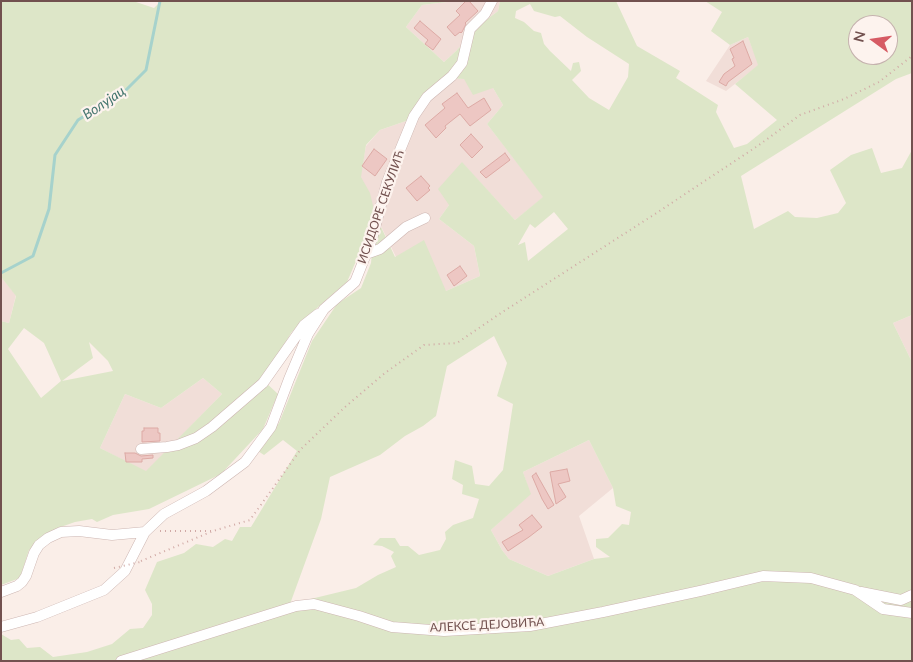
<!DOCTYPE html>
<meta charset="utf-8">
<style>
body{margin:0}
#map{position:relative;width:913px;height:662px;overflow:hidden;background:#faeee8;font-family:Lato,sans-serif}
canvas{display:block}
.frame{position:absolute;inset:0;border:2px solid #72514f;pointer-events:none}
.north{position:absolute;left:848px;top:15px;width:50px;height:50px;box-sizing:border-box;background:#fdf3ee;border:1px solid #c5b2ae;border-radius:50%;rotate:284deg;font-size:14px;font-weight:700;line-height:20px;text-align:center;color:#72514f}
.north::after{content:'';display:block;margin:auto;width:18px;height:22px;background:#d65b64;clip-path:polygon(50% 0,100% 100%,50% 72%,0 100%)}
</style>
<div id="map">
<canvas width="913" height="662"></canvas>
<div class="frame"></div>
<div class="north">N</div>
</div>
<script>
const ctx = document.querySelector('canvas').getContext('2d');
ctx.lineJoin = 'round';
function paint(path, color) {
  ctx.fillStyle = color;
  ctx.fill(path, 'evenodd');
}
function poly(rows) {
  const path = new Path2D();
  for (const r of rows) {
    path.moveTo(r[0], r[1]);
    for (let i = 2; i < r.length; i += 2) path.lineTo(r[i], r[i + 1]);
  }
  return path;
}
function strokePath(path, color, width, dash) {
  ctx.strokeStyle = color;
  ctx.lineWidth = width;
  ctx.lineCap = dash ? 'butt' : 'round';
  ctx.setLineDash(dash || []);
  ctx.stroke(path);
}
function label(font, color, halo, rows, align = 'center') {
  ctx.font = font + ' Lato,sans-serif';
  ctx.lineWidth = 4.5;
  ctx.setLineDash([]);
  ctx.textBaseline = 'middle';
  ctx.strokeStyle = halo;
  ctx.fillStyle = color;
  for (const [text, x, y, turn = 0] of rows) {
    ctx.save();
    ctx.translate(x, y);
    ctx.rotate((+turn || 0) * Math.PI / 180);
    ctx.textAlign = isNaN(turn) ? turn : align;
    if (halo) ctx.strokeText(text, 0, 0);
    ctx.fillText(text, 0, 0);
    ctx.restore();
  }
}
paint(poly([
 [447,1,500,1,498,11,481,24,456,51,444,62,406,27,422,5,447,2],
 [748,37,759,65,726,91,706,81,730,45],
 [444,78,464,79,493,88,503,105,487,124,544,197,515,220,462,163,449,205,439,219,474,246,480,276,446,291,396,257,375,214,360,177,366,146,380,130,406,121],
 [1,277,16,295,9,323,1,321],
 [912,315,912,362,893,323],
 [203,378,222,394,146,472,100,448,125,394,161,408],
 [589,440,613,488,579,516,594,559,548,576,509,559,502,550,491,530,530,494,523,472]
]), '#f1ded8');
paint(poly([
 [1,1,133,1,154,8,161,1,447,1,447,2,422,5,406,27,444,62,456,51,481,24,498,11,500,1,616,1,637,46,680,71,676,78,718,105,716,112,734,148,747,144,777,120,735,84,758,65,748,37,730,45,711,31,722,12,705,1,912,1,912,73,896,79,741,176,754,229,788,211,795,217,817,218,838,213,846,203,830,170,851,155,872,148,881,173,902,168,912,150,912,315,893,323,912,362,912,661,1,661,1,634,11,640,19,639,27,648,40,647,53,657,87,652,112,644,130,629,143,628,152,615,152,604,145,590,157,562,184,553,196,544,213,547,225,539,232,541,240,527,251,527,297,451,283,440,264,455,258,451,267,441,270,433,279,423,312,341,337,304,361,288,371,263,375,217,347,282,302,321,291,333,263,380,278,394,263,429,221,474,149,509,113,515,97,522,92,519,75,522,55,529,29,550,20,578,1,585,1,321,9,323,16,296,1,277],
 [530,4,534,11,555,17,560,16,587,37,629,64,628,77,609,110,589,98,572,80,581,71,579,62,573,63,571,71,550,51,544,44,541,33,534,31,524,22,515,18,516,11],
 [858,25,888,25,888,55,858,55],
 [444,78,464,79,473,95,493,88,503,105,487,124,543,197,515,220,462,162,438,189,449,205,439,219,474,246,480,276,446,291,424,240,395,257,375,214,370,193,361,177,366,145,380,130,406,121],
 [554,212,568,229,528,261,525,242,518,245,530,224,535,228],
 [24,328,44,343,61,381,41,398,8,349],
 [494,336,507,363,497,396,513,404,503,470,489,486,475,484,472,466,455,460,452,479,463,485,462,494,479,499,473,518,453,525,445,532,446,539,440,550,419,555,408,546,400,546,395,538,380,538,373,545,382,546,394,552,391,556,396,567,378,575,356,588,290,604,321,519,330,477,380,455,405,436,423,426,436,416,447,366],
 [89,342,108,361,113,371,62,381,93,358],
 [203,378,222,394,146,471,100,448,125,394,161,408],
 [589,440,613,488,616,506,631,512,629,525,622,524,608,538,596,539,596,547,610,557,594,559,548,576,509,559,502,550,491,530,531,494,523,472]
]), '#dde6c8');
strokePath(poly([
 [1,273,33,256,49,209,55,155,78,120,125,91,146,70,160,1]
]), '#a6d2cc', 3);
const building = poly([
 [466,1,469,1,478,11,465,23,466,24,462,32,461,33,460,32,455,36,447,27,460,15,456,11,466,1],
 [420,21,441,39,433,50,425,44,428,40,414,28,420,21],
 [743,41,752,64,728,82,726,86,719,82,724,74,735,66,732,59,734,58,730,49,743,41],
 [457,93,468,108,484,98,491,110,470,126,460,114,445,126,446,128,436,138,425,125,445,108,442,104,457,93],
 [471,134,483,147,472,158,460,145,471,134],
 [374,149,387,159,375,176,362,166,374,149],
 [505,153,510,160,486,178,480,172,505,153],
 [421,176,430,186,428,188,430,190,417,201,406,188,421,176],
 [460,266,467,276,454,286,447,275,460,266],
 [144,428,158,428,158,433,160,433,160,441,142,442,142,431,144,431,144,428],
 [125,453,135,453,141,456,153,455,153,458,142,459,142,462,126,462,125,453],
 [567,469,570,481,558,484,566,497,556,504,550,472,567,469],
 [536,473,554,505,548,509,542,499,532,476,536,473],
 [532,515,542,527,529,537,508,551,502,542,523,530,519,525,532,515]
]);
paint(building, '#edc7c3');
strokePath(building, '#ddaaa5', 1);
const minor = poly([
 [366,254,380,249,406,227,425,218],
 [141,449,167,447,178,445,196,438,212,427,263,383,304,325,318,314],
 [1,592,17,586,22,582,26,576,34,553,39,545,48,538,61,532,79,531,112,535,145,532],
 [861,592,901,600,912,595],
 [1,627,37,617,104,590,125,571,145,532,164,514,206,491,245,462,271,427,289,379,308,334,324,309,355,282,372,239,387,182,414,116,427,97,452,76,462,63,470,29,485,14,492,1],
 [121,661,296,606,314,604,359,616,392,627,444,631,530,626,603,612,700,591,763,576,811,578,855,590,883,609,912,613]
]);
strokePath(minor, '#cdb6b2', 11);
strokePath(poly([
 [160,531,211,531],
 [141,561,213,531,250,520,301,449,345,407,385,373,424,345,457,343,501,313,655,214,759,145,800,115,844,99,879,82,912,56]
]), '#d1aaa6', 2, [1, 4]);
strokePath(minor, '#fff', 10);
strokePath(poly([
 [114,568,140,562]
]), '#d1aaa6', 2, [1, 4]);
label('12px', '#72514f', '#fdf3ee', [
 ["ИСИДОРЕ СЕКУЛИЋ",381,207,-71],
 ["АЛЕКСЕ ДЕЈОВИЋА",487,625,-3]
]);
label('italic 14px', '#44756f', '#fdf3ee', [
 ["Волујац",104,103,-34]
]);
</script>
